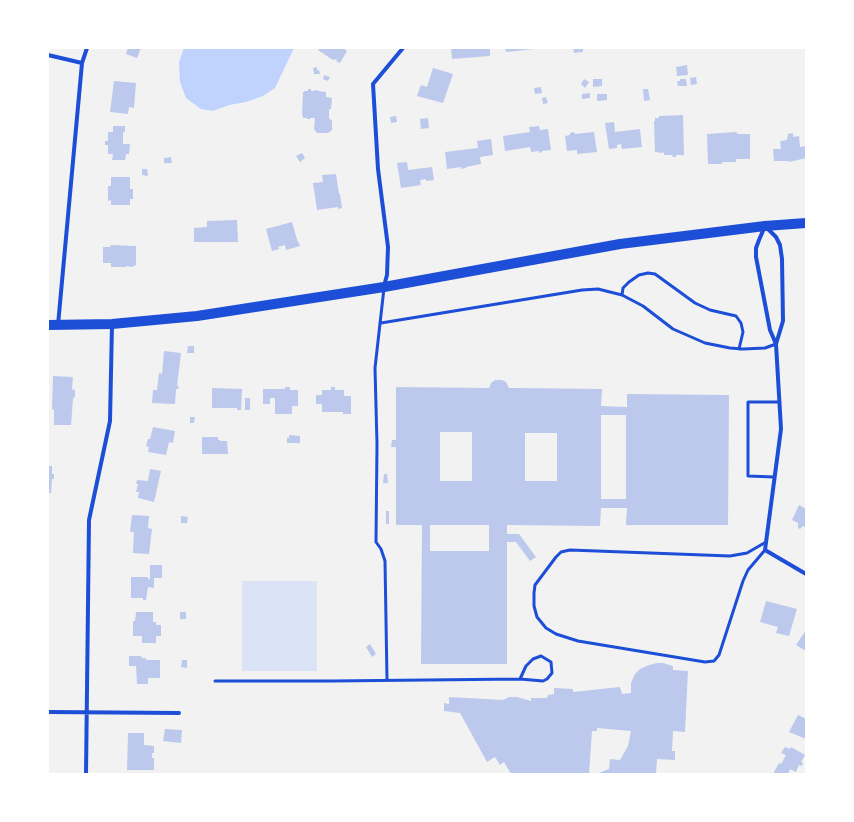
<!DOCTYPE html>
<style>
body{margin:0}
#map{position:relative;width:854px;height:822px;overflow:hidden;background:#f2f2f2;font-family:"DM Sans",sans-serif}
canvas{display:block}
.frame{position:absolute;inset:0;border:49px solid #fff;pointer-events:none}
</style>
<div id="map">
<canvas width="854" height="822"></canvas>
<div class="frame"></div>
</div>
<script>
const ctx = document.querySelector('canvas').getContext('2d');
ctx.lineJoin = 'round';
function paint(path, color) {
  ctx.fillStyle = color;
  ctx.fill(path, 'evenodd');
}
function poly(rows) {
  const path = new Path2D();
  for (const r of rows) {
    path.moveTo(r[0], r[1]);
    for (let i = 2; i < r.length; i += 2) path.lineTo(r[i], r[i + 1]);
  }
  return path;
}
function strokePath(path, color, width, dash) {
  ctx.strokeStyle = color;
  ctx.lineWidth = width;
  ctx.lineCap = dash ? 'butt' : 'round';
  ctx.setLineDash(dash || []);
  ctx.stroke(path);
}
paint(poly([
 [242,581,317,581,317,671,242,671]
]), '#dbe4f7');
paint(poly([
 [184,48,294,48,275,88,263,96,246,102,229,105,213,111,201,109,186,98,180,82,179,62]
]), '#bfd3fe');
paint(poly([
 [128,48,141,48,137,58,126,54],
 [319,48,346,48,345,50,347,51,340,63,336,61,337,59,333,60,318,50],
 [451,48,490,48,490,56,452,59],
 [505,48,534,48,534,49,506,52],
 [573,48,583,48,583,52,574,53],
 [687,65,688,75,677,76,676,67],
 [317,67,317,70,319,70,320,74,314,74,313,68],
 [433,68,453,74,443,103,417,96,421,85,427,87],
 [324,75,330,77,328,81,323,79],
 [696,77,697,84,691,85,690,78],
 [584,79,589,82,585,88,581,84],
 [593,79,602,79,602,86,593,87],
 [680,79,686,79,687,86,678,86,677,81,680,81],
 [114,81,136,83,134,108,129,107,128,114,110,112],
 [541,87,542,93,535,94,534,88],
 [308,89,311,89,311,91,318,90,318,91,326,92,326,97,332,98,331,109,329,109,329,118,332,121,332,130,328,133,317,133,314,129,315,118,310,118,310,119,307,119,307,118,303,118,303,116,302,116,303,92,304,92,304,91,308,91],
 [643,89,648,89,650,100,644,101],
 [590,93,590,98,582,99,582,94],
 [597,94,607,94,607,100,597,101],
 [546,97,548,103,543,104,542,98],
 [683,115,684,155,676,155,676,157,673,157,672,155,664,155,664,151,663,153,655,152,654,121,655,121,655,118,659,118,659,116],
 [396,116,397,122,391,123,390,117],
 [428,118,429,128,421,129,420,119],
 [614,122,615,132,640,129,642,147,622,149,621,144,617,145,617,148,609,149,605,123],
 [113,126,125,126,125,132,123,132,123,144,130,144,129,154,126,154,125,160,112,160,113,154,108,154,108,145,105,145,105,141,108,141,108,132,113,132],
 [539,126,540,130,548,129,551,150,542,151,542,152,539,153,539,151,531,152,530,147,505,151,503,136,530,132,529,127],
 [574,132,575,134,594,132,597,152,577,154,577,150,567,151,565,136,570,135,570,133],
 [736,132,738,134,750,134,750,159,736,159,736,162,722,162,722,164,708,164,707,134],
 [793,133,793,137,799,136,800,147,806,146,806,158,789,162,789,161,774,161,773,149,781,149,780,141,787,140,788,134],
 [491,139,493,155,480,157,481,164,466,167,466,168,461,169,461,167,447,169,445,152,478,148,477,141],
 [302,153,305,158,300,162,296,156],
 [171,157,172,163,164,163,164,158],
 [407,162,408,170,432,167,434,180,426,181,426,179,420,180,421,185,401,188,397,163],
 [142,169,147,169,148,176,142,175],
 [336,174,339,194,340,194,342,208,338,209,338,207,317,210,313,183,323,182,322,175],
 [111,177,130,177,130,189,133,189,133,199,130,199,130,205,111,205,111,200,108,201,108,186,111,186],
 [237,220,238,242,194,242,194,228,207,227,207,221],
 [292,222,298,243,299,242,300,246,286,250,285,245,278,247,279,249,272,251,266,229],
 [111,245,136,246,136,265,133,266,134,267,126,266,126,267,111,267,111,263,103,263,103,247,110,247],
 [188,346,194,346,194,353,187,353],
 [164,351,181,353,177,386,179,386,178,389,176,389,175,404,152,403,153,390,157,390,159,373,162,374],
 [53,376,73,377,72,388,73,390,75,390,75,397,74,397,73,399,71,425,54,425,54,410,52,409],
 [495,380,502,380,506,382,509,388,516,388,602,389,601,406,627,407,627,394,729,395,728,525,626,525,627,508,601,508,600,526,507,525,507,534,519,534,536,557,530,561,516,542,507,542,507,664,421,664,422,525,396,525,396,447,391,447,392,440,396,440,396,387,489,388,491,383],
 [601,415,626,415,626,499,601,499],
 [440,432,472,432,472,481,440,481],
 [525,433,557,433,557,481,525,481],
 [430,525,489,525,489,551,430,551],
 [285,387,290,387,290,390,298,390,298,406,292,406,292,414,275,414,275,398,270,398,270,404,263,404,263,389,285,389],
 [331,387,335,387,335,390,344,390,344,396,351,396,351,414,343,414,343,412,322,412,322,404,316,404,316,395,322,395,322,390,331,390],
 [212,388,242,389,241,410,237,410,237,408,212,408],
 [245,398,250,398,250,410,245,410],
 [190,417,195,417,194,423,190,423],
 [153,427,175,431,173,443,169,442,166,455,148,452,149,447,146,446,148,439,150,439],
 [289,435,300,436,300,443,287,443,287,438,289,438],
 [202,437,218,437,218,440,220,440,220,441,227,441,228,454,202,454],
 [48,466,52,466,52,474,54,474,54,479,52,479,51,493,48,493],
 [150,469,161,471,154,502,138,498,139,492,136,492,138,484,136,484,137,480,148,481],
 [384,474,387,474,388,483,383,483],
 [799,505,806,509,806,527,803,526,800,529,798,528,798,523,792,520],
 [386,511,389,511,389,524,386,524],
 [132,515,149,516,148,528,152,529,149,554,133,553,134,532,130,532],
 [181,516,188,517,187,523,181,523],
 [150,565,162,565,162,578,154,578,154,588,148,587,146,600,143,600,143,598,131,598,131,577,148,577,148,579,150,579],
 [766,601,797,609,789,636,776,633,778,627,760,622],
 [136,612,153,612,153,622,156,622,156,625,161,625,161,636,156,636,156,643,142,643,142,636,133,636,133,621,135,621],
 [180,612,186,612,186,619,180,619],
 [806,630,806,651,796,645],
 [370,644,376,654,372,657,366,647],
 [129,656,141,656,142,658,146,658,146,660,160,660,160,678,148,678,148,684,137,684,136,666,129,666],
 [182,660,187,660,187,668,181,667],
 [657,663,663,663,673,666,673,670,688,671,685,732,673,731,672,751,675,751,675,760,657,759,656,774,596,774,609,769,610,759,620,760,628,746,631,731,597,728,597,731,592,731,589,774,511,774,504,762,500,765,495,757,487,762,460,713,444,711,444,703,449,704,449,697,503,700,509,697,517,697,531,701,531,698,547,698,548,695,554,694,554,688,573,689,573,692,620,687,622,694,631,693,631,683,635,674,640,669,649,665],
 [798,715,806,719,806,739,789,732],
 [165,729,182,730,181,743,163,741],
 [128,733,144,733,144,745,154,746,154,753,152,753,152,758,154,758,154,770,127,770],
 [785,747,790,749,791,747,805,755,801,762,803,763,802,766,799,765,796,772,790,769,788,774,773,774,779,763,781,764,786,755,781,753]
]), '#bdc9ec');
strokePath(poly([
 [384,288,375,368,377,444,376,542,381,549,385,561,387,680],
 [622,295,623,288,629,282,639,275,648,273,655,274,695,303,710,310,736,316,741,323,743,332,739,349],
 [381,323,582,290,598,289,622,295,643,306,673,329,705,343,730,348,743,349,765,348,776,344],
 [774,477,748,476,748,402,779,402],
 [765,550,748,570,743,581,719,655,714,661,705,662,578,641,556,634,546,628,537,617,534,606,534,593,535,585,556,557,561,552,570,550,730,556,747,553,766,542],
 [215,681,332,681,520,679,543,681,547,679,552,673,551,662,541,656,533,659,526,666,520,679]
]), '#1d4ed8', 3);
strokePath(poly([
 [48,55,82,63],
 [384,286,387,275,388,247,378,169,373,84,403,48],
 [58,325,82,63,87,48],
 [776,344,770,330,756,257,756,248,759,240,765,226,776,237,780,245,782,259,783,321,776,344,781,429,765,550,806,574],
 [48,712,179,713],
 [86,774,89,520,110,421,112,324]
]), '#1d4ed8', 4);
strokePath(poly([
 [48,325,112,324,197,316,384,287,620,244,765,226,806,223]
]), '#1d4ed8', 10);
</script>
